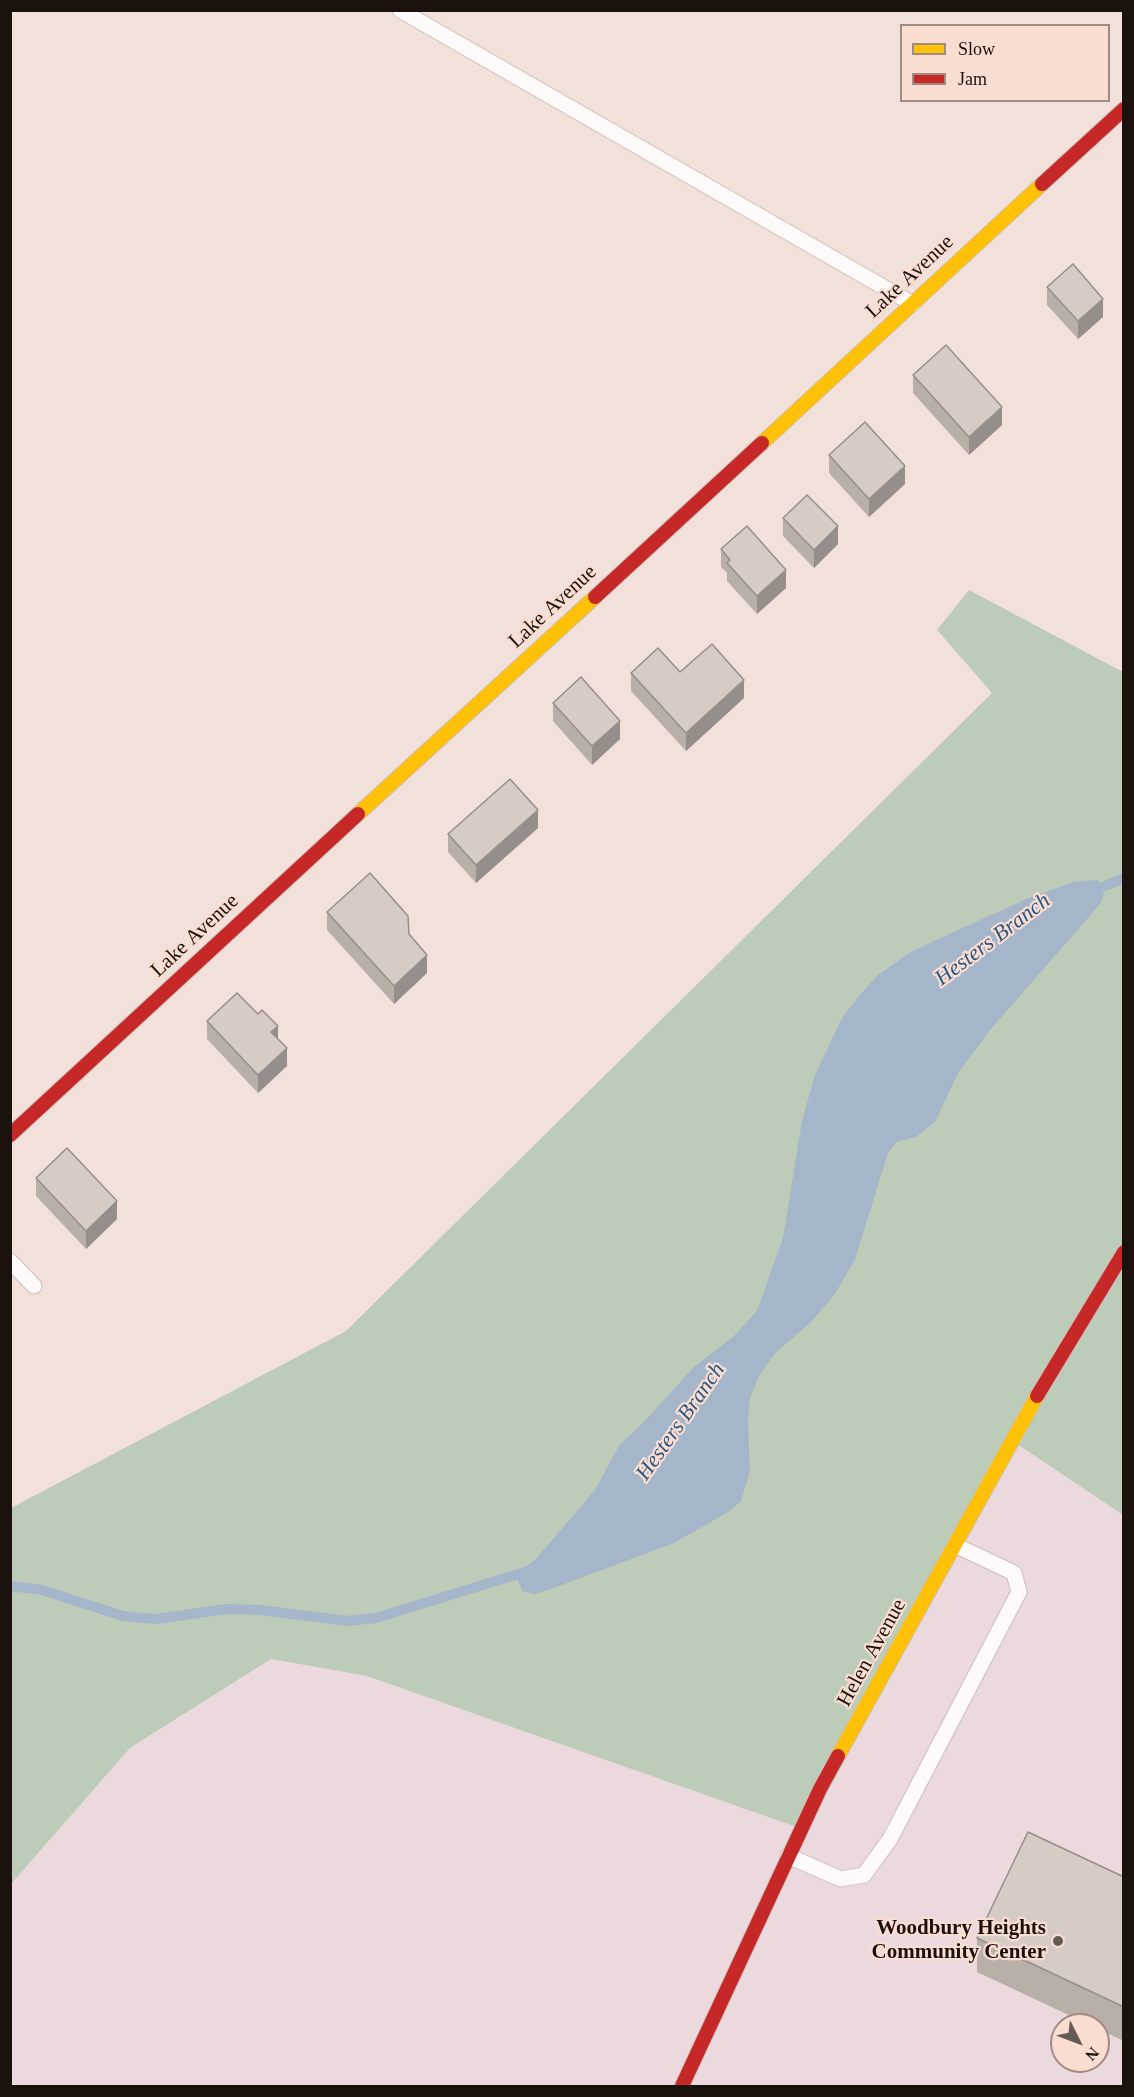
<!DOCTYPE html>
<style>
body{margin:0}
#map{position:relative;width:1134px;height:2097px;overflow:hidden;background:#f1e1da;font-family:Georgia,serif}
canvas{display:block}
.frame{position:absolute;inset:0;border:12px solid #1b120e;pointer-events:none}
.legend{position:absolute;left:900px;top:24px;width:210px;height:78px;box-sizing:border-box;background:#faddd1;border:2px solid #a18c83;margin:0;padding:8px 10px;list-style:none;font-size:18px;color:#1b120e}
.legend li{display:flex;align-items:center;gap:12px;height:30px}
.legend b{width:30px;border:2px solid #a18c83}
.north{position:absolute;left:1050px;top:2013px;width:60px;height:60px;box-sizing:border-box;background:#faddd1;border:2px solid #a18c83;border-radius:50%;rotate:132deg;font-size:16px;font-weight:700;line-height:24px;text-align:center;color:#1b120e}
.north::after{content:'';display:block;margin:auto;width:21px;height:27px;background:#665a55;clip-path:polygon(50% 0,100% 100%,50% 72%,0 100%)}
</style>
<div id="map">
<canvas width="1134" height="2097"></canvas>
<div class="frame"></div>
<ul class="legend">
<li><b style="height:8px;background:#ffc107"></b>Slow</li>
<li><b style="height:8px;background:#c62828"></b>Jam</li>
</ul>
<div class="north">N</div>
</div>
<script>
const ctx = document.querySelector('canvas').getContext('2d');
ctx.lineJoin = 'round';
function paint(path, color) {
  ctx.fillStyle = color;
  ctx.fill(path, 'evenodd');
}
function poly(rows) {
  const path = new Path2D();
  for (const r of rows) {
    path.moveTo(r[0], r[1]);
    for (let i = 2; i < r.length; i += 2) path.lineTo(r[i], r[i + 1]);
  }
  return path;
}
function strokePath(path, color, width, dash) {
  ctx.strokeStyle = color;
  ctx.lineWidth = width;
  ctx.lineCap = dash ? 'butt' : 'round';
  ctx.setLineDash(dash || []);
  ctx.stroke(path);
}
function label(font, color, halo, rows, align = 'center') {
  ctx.font = font + ' Georgia,serif';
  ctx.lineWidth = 4.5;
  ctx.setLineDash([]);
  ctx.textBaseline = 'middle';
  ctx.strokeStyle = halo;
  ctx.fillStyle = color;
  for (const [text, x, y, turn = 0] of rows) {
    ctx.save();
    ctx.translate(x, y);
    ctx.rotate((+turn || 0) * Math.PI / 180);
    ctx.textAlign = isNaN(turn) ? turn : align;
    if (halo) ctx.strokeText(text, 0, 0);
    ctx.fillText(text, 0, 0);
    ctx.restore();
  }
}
paint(poly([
 [1017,1444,1123,1515,1123,2086,11,2086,11,1884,130,1748,271,1659,367,1676],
 [1062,2025,1098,2025,1098,2061,1062,2061]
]), '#ecd9de');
paint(poly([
 [969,590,1123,672,1123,1515,1017,1444,805,1830,367,1676,271,1659,130,1748,11,1884,11,1508,346,1331,992,693,937,630]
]), '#bdccb8');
paint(poly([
 [1098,880,1104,892,1101,903,990,1030,958,1073,935,1122,916,1137,896,1142,888,1153,855,1259,835,1294,811,1322,775,1353,759,1376,750,1398,748,1420,750,1471,741,1501,728,1512,674,1543,551,1589,534,1594,522,1591,516,1574,535,1560,595,1490,620,1444,643,1423,694,1367,734,1336,757,1311,783,1238,802,1121,815,1075,842,1018,859,996,877,976,909,953,949,934,1029,898,1073,882]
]), '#a5b5ca');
strokePath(poly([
 [1090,892,1124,878],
 [10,1586,42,1590,123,1616,156,1619,227,1609,261,1610,347,1621,376,1618,528,1571]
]), '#a5b5ca', 10);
const lane = poly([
 [400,10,913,304],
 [10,1261,34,1286],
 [788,1856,841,1879,864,1875,890,1839,1019,1592,1014,1573,955,1545]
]);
const slow = poly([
 [762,443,1042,184],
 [358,814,595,597],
 [838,1756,1037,1396]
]);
const jam = poly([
 [1042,184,1124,109],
 [595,597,762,443],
 [10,1135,358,814],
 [1037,1396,1124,1252],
 [682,2086,820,1789,838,1756]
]);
strokePath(lane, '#ccbfba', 17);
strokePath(slow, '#ccbfba', 16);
strokePath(jam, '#ccbfba', 16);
strokePath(lane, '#fdfaf9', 15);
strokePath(slow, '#ffc107', 14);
strokePath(jam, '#c62828', 14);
paint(poly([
 [1047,287,1103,317,1078,339,1047,305],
 [913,375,1002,425,969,455,913,393],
 [829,455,905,484,869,517,829,473],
 [783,518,838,544,814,568,783,536],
 [721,549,786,588,757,614,727,581,727,573,721,567],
 [680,672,744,698,686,751,631,691,631,673],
 [553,703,620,739,592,765,553,721],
 [538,828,476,883,448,852,448,834],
 [327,912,427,973,394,1004,327,930],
 [207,1021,278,1038,287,1066,258,1093,207,1039],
 [36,1178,117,1219,86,1249,36,1196],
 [1124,1877,1124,2041,1098,2029,1098,2025,1090,2025,977,1972,977,1938]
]), '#b9afa9');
paint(poly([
 [1103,299,1103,317,1078,339,1078,321],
 [1002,407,1002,425,969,455,969,437],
 [905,466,905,484,869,517,869,499],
 [838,526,838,544,814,568,814,550],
 [786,570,786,588,757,614,757,596],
 [744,680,744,698,686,751,686,733],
 [620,721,620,739,592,765,592,746],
 [538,810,538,828,476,883,476,865],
 [427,955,427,973,394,1004,394,986],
 [278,1026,278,1044,271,1032],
 [287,1048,287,1066,258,1093,258,1075],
 [117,1201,117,1219,86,1249,86,1231]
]), '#968e8a');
const building = poly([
 [1073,264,1103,299,1078,321,1047,287,1073,264],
 [946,345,1002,407,969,437,913,375,946,345],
 [865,422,905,466,869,499,829,455,865,422],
 [807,495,838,526,814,550,783,518,807,495],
 [747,526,786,570,757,596,727,563,730,560,721,549,747,526],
 [712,644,744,680,686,733,631,673,658,648,680,672,712,644],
 [581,677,620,721,592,746,553,703,581,677],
 [510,779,538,810,476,865,448,834,510,779],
 [370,873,408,916,409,934,427,955,394,986,327,912,370,873],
 [237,993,258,1014,262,1010,278,1026,271,1032,287,1048,258,1075,207,1021,237,993],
 [67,1148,117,1201,86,1231,36,1178,67,1148],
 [1028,1832,1124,1877,1124,2007,977,1938,1028,1832]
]);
paint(building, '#d7cbc5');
strokePath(building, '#968e8a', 1.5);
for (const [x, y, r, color] of [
 [1058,1941,6,"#665a55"]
]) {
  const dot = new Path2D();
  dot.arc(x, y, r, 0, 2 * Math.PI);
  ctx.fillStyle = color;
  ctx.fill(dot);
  strokePath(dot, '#faddd1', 2);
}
label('21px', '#1b120e', '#faddd1', [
 ["Lake Avenue",910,277,-43],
 ["Lake Avenue",553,607,-43],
 ["Lake Avenue",195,936,-43],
 ["Helen Avenue",872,1653,-61]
]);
label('bold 21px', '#1b120e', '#faddd1', [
 ["Woodbury Heights",1046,1929],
 ["Community Center",1046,1953]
], 'right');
label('italic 22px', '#2b5783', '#faddd1', [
 ["Hesters Branch",993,940,-37],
 ["Hesters Branch",681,1422,-55]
]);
</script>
